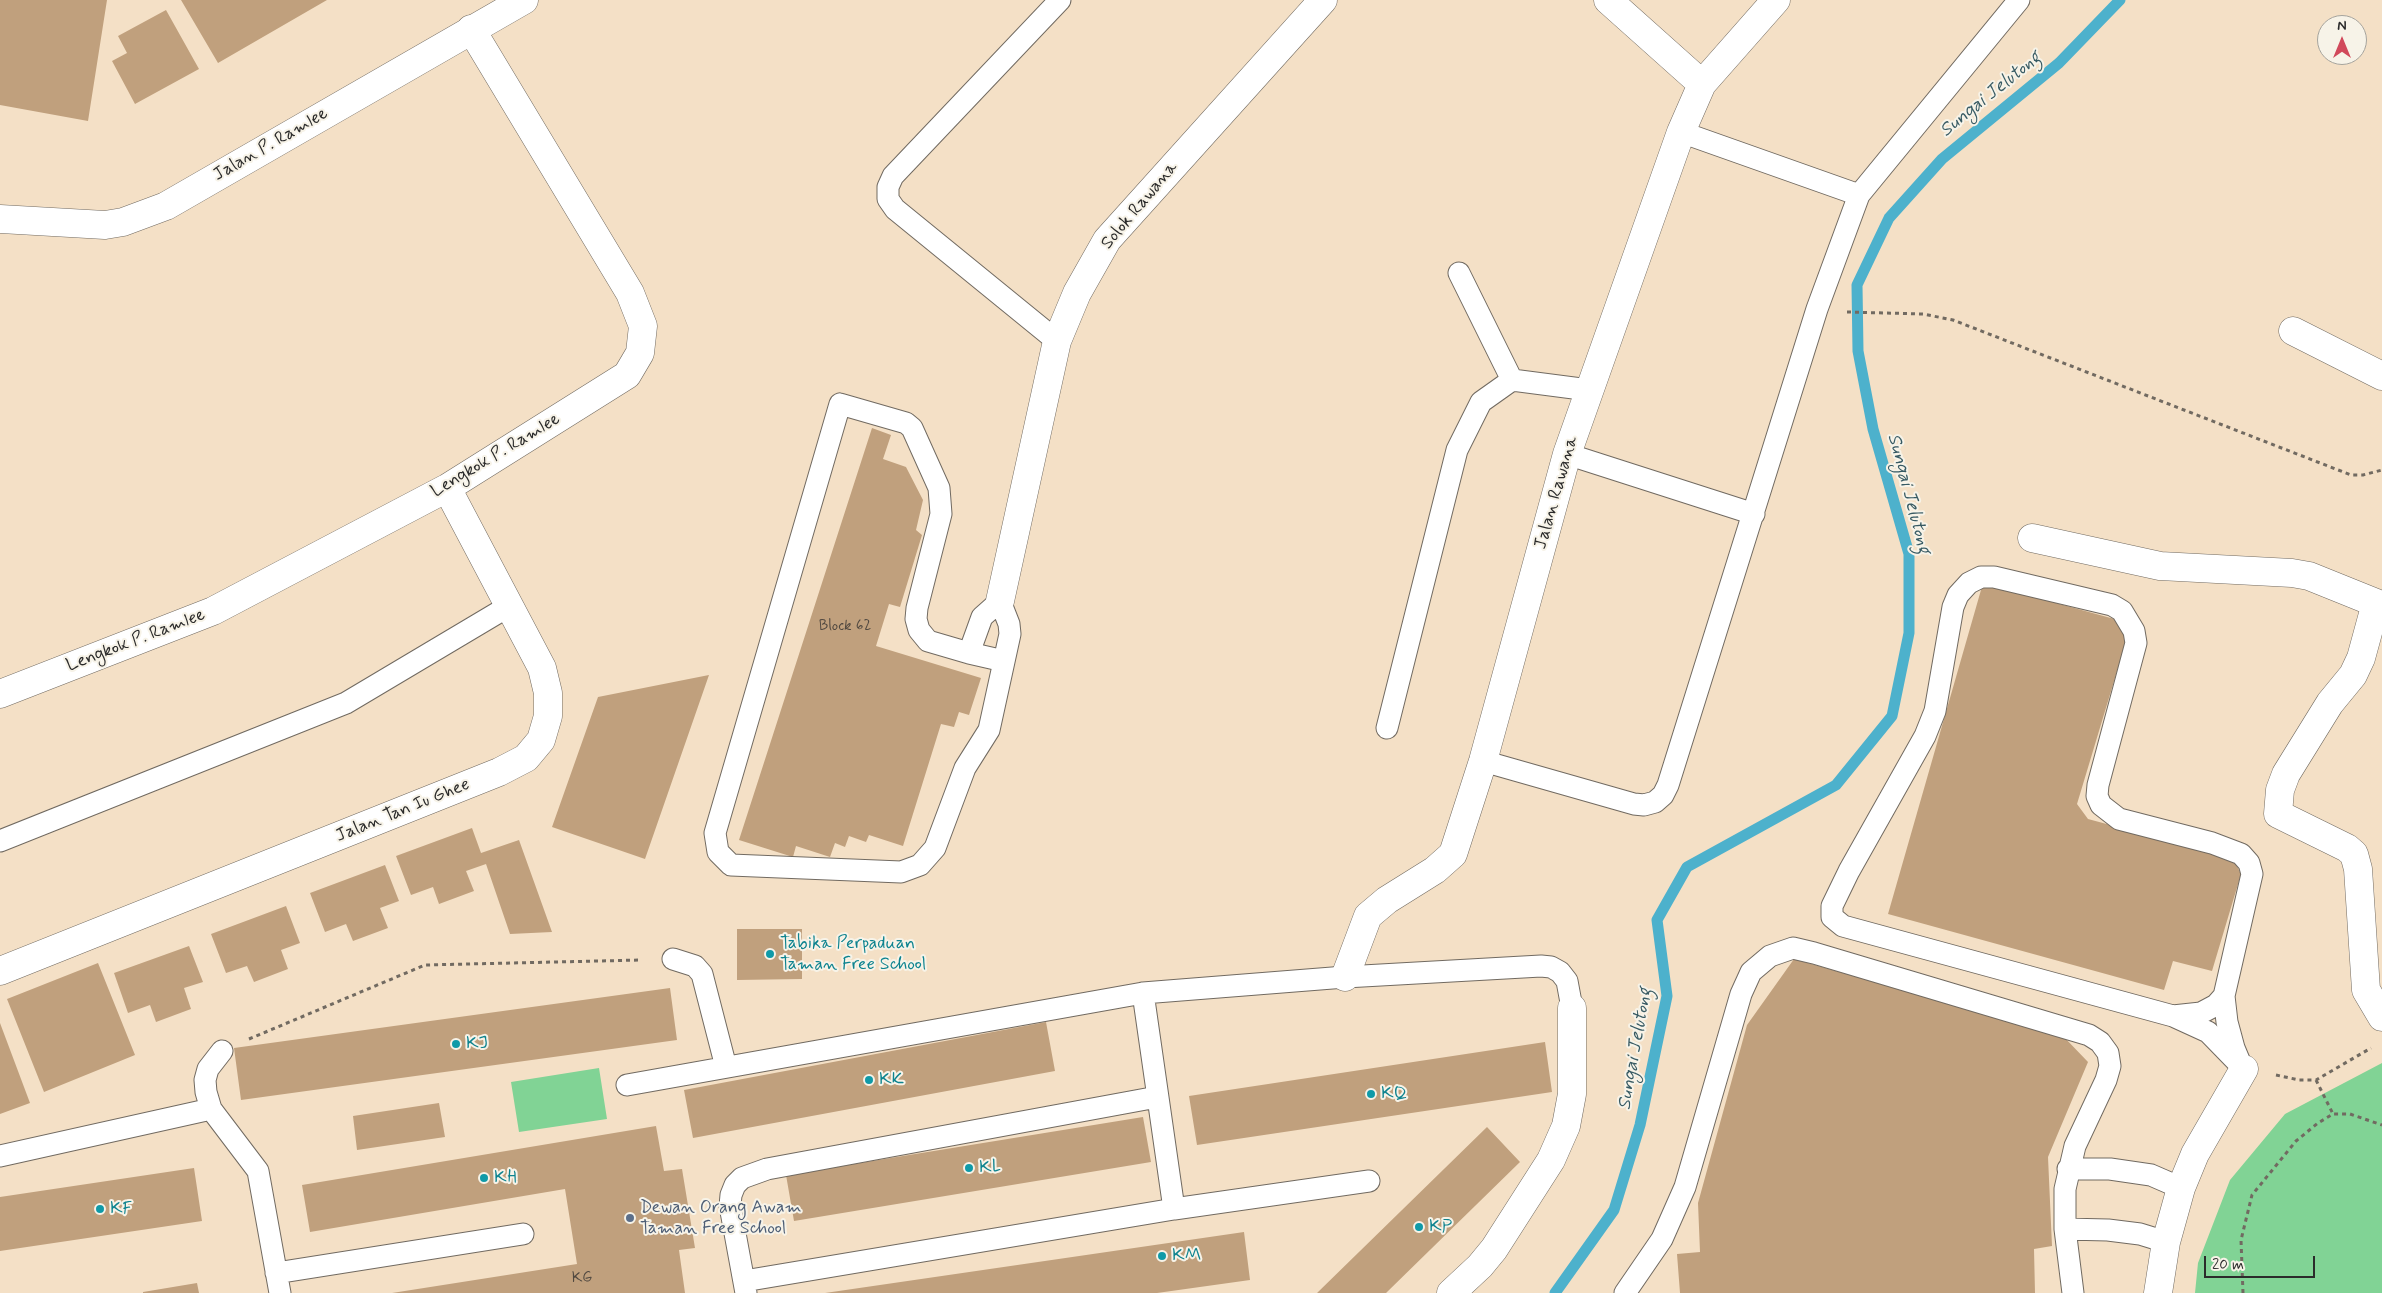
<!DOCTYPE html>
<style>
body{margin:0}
#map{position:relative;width:2382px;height:1293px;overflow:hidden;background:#f4e0c6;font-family:Mynerve,sans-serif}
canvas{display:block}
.north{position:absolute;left:2317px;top:15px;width:50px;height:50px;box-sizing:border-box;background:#f7f3e8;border:1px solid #a5a39c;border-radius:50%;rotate:0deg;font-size:14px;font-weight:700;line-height:20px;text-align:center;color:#2b2b2b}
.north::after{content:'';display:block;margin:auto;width:18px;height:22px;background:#d1495b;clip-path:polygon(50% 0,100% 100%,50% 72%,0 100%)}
.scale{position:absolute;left:2204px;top:1256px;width:111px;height:22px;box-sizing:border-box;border:2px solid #2b2b2b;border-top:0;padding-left:6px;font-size:15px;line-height:18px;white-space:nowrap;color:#2b2b2b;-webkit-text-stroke:4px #f7f3e8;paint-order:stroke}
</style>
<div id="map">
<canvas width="2382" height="1293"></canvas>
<div class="north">N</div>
<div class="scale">20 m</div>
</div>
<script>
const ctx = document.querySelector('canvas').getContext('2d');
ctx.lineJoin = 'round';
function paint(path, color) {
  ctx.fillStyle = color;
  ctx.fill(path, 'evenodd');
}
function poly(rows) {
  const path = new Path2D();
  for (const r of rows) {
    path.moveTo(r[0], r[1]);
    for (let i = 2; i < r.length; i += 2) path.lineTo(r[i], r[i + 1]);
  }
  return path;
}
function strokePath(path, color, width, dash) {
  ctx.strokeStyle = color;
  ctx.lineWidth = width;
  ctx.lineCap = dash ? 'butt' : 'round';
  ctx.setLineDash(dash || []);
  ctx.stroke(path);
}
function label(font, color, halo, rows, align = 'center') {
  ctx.font = font + ' Mynerve,sans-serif';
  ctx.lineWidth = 4;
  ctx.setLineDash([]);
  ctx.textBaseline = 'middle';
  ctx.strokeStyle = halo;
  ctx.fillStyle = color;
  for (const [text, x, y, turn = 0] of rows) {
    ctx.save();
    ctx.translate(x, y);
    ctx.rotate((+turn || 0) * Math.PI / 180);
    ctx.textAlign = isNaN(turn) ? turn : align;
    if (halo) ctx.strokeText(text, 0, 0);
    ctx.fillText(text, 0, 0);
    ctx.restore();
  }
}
paint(poly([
 [2382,1063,2382,1293,2195,1293,2198,1263,2230,1180,2285,1114],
 [599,1068,607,1119,519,1132,511,1082]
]), '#81d395');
strokePath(poly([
 [1555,1293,1614,1210,1640,1125,1667,996,1657,920,1687,867,1836,785,1892,716,1909,633,1909,554,1873,429,1858,351,1857,285,1889,218,1942,159,2059,63,2120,0]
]), '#4db1cc', 11);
paint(poly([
 [0,0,107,0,88,121,0,105],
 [181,0,327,0,218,63],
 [166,10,199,69,135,104,112,61,127,53,118,36],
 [872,428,891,435,883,459,906,467,923,500,916,530,922,535,900,607,889,604,876,646,981,678,969,715,959,712,954,727,941,724,903,846,869,835,866,842,849,836,845,847,835,843,830,857,796,846,793,857,739,840],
 [1983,583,2118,620,2127,638,2077,804,2088,819,2233,858,2241,874,2212,971,2173,961,2164,990,1888,914],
 [709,675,645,859,552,827,598,697],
 [472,828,481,853,519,840,552,932,510,934,486,864,466,871,474,891,439,904,433,887,411,895,396,856],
 [385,865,399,901,380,908,388,928,353,941,346,924,325,932,310,893],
 [286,906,300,943,281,950,288,969,254,982,247,966,226,973,211,934],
 [737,929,802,929,802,979,737,980],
 [189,946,203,982,184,988,191,1009,156,1022,150,1005,128,1013,114,973],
 [1794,959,2063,1036,2088,1062,2048,1157,2052,1246,2034,1249,2035,1293,1680,1293,1677,1254,1700,1252,1698,1203,1747,1025],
 [98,963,135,1055,44,1092,7,999],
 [670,988,677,1040,241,1100,234,1048],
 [1046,1022,1055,1071,693,1138,684,1090],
 [0,1023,30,1103,0,1114],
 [1545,1042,1552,1092,1197,1145,1189,1096],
 [439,1103,445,1137,357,1150,353,1116],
 [1143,1117,1151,1162,794,1221,786,1175],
 [656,1126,664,1171,682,1169,695,1248,679,1250,685,1293,392,1293,577,1264,565,1189,310,1232,302,1185],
 [1487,1127,1520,1162,1386,1293,1317,1293],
 [194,1168,202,1221,0,1251,0,1197],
 [1244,1232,1250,1280,1157,1293,825,1293],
 [197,1283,199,1293,143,1293,143,1292]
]), '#c0a07d');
const service = poly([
 [1681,132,1859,195],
 [1459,273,1512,380],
 [1057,341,895,209,888,199,888,187,893,176,1060,0],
 [840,404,906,423,912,428,939,488,941,514,917,608,916,619,919,630,928,641,969,653,982,617,1000,601,1009,624,1010,634,989,730,965,768,935,848,920,865,901,872,731,865,718,852,715,833,840,404],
 [1567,454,1754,514],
 [969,653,1004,661],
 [1387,728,1457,450,1481,402,1512,380,1589,390],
 [1483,761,1634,804,1644,805,1655,802,1663,795,1668,785,1817,309,1859,195,2019,0],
 [0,841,346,703,509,606],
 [673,959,695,966,702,974,726,1067],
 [1143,993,1174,1209],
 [2224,996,2227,1022,2234,1048,2239,1060],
 [2173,1016,2201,1013,2216,1005,2224,996,2252,874,2249,863,2241,854,2212,843,2119,819,2101,805,2097,796,2098,785,2136,643,2134,631,2122,611,2112,605,1994,577,1981,577,1969,583,1958,595,1953,607,1935,711,1925,736,1849,871,1832,906,1832,917,1843,926,2173,1016,2208,1032,2244,1069],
 [222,1051,208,1069,205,1080,206,1092,211,1109,258,1171,280,1293],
 [627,1085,1143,993,1345,977,1541,966,1551,967,1560,972,1567,981,1572,1008],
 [0,1156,211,1109],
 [2068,1169,2110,1169,2151,1175,2181,1188],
 [2065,1229,2108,1230,2140,1234,2166,1242],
 [276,1273,523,1234],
 [744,1281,1174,1209,1369,1181],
 [746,1293,730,1206,731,1195,735,1185,742,1178,767,1169,1157,1097],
 [1625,1293,1662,1239,1685,1187,1741,994,1751,972,1770,956,1793,948,1814,953,2089,1035,2100,1042,2108,1053,2110,1066,2106,1080,2075,1146,2065,1189,2065,1229,2073,1293]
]);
const minor = poly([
 [1608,0,1702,84],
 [2293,331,2382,376],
 [2032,538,2160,566,2292,573,2309,576,2376,603,2361,658,2353,675,2330,703,2286,774,2280,790,2278,814,2347,848,2354,854,2358,869,2366,990,2382,1017],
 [1000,601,1057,341,1077,293,1107,240,1323,0],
 [0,694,213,611,447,488,627,375,640,353,643,326,630,293,471,29],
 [0,971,499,772,526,758,541,740,548,716,548,693,542,668,447,488],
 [1345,977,1368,916,1387,900,1435,870,1453,854,1483,761,1567,454,1681,132,1702,84,1776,0],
 [1451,1293,1480,1266,1494,1249,1551,1160,1566,1126,1572,1094,1572,1008],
 [2158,1293,2166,1242,2181,1188,2195,1154,2244,1069]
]);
const tertiary = poly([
 [0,219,105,225,123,222,166,206,524,0]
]);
strokePath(service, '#716a61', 23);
strokePath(minor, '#716a61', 29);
strokePath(tertiary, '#716a61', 29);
strokePath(poly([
 [1847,312,1923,314,1953,320,2351,475,2363,475,2382,470],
 [249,1039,425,965,642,960],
 [2276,1075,2299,1080,2316,1080,2371,1048],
 [2316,1080,2333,1114],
 [2243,1293,2241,1240,2252,1195,2296,1141,2318,1123,2333,1114,2350,1114,2382,1125]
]), '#716a61', 3, [4, 4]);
strokePath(service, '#fff', 21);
strokePath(minor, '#fff', 28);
strokePath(tertiary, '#fff', 28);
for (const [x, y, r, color] of [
 [770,954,5,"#0f9aa8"],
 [456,1044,5,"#0f9aa8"],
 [869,1080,5,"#0f9aa8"],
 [1371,1094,5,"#0f9aa8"],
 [969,1168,5,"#0f9aa8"],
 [484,1178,5,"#0f9aa8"],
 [100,1209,5,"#0f9aa8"],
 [630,1218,5,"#5c6f8a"],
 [1419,1227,5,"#0f9aa8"],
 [1162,1256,5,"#0f9aa8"]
]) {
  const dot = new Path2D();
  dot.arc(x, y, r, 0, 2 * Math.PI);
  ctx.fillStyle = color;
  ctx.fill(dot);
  strokePath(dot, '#f7f3e8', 2);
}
label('15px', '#504840', null, [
 ["Block 62",845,627],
 ["KG",582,1279]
]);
label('18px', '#2b2b2b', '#f7f3e8', [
 ["Jalan P. Ramlee",271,145,-30],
 ["Solok Rawana",1140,206,-50],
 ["Lengkok P. Ramlee",496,456,-31],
 ["Jalan Rawana",1557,493,-74],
 ["Lengkok P. Ramlee",136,641,-21],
 ["Jalan Tan Iu Ghee",403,811,-22]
]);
label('18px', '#0d838f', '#f7f3e8', [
 ["Tabika Perpaduan",780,944],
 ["Taman Free School",780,965],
 ["KJ",466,1044],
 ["KK",879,1080],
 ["KQ",1381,1094],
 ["KL",979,1168],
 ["KH",494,1178],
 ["KF",110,1209],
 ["KP",1429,1227],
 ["KM",1172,1256]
], 'left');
label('18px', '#4e5e75', '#f7f3e8', [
 ["Dewan Orang Awam",640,1208],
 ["Taman Free School",640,1229]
], 'left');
label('italic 19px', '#375a63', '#f7f3e8', [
 ["Sungai Jelutong",1991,95,-39],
 ["Sungai Jelutong",1908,494,75],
 ["Sungai Jelutong",1636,1049,-80]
]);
</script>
